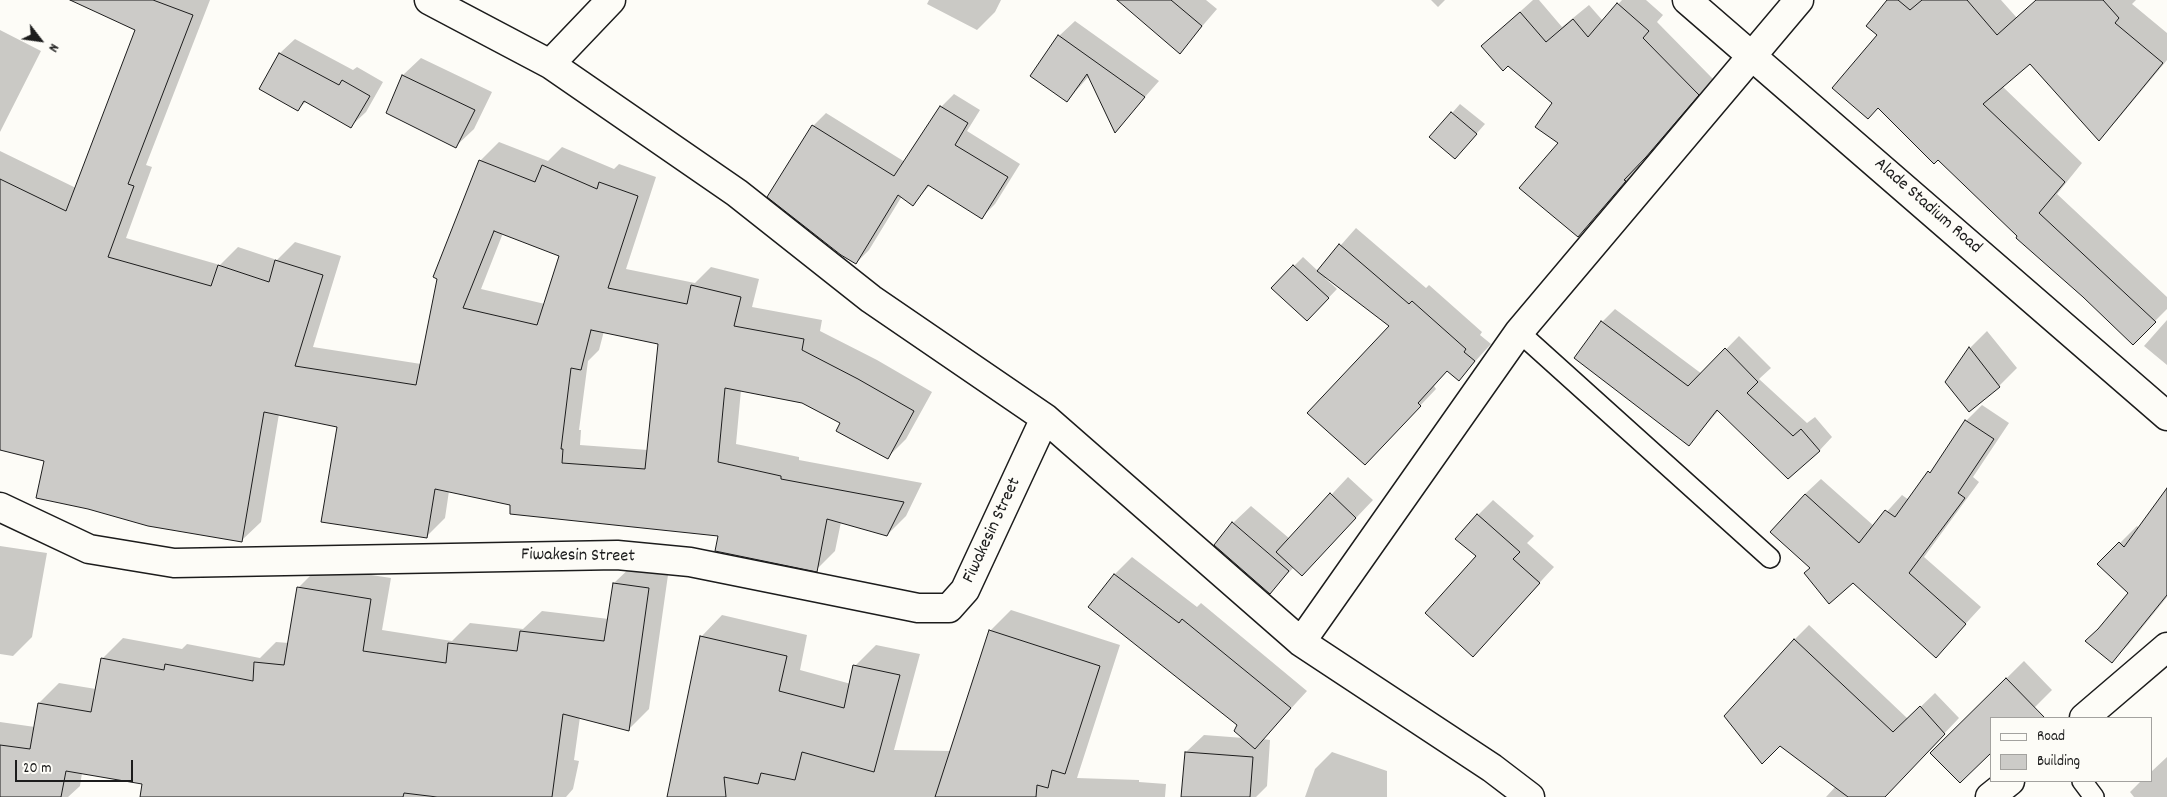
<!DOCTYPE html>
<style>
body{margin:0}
#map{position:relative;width:2167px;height:797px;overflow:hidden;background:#fdfcf7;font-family:Dekko,sans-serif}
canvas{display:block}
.legend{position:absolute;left:1990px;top:717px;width:162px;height:65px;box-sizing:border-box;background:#fdfcf7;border:1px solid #a3a29f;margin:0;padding:6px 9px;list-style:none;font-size:15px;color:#1c1c1c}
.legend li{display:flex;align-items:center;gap:10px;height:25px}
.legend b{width:25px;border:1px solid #a3a29f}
.north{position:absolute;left:15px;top:15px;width:50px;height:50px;-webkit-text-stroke:4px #fdfcf7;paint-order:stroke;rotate:120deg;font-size:14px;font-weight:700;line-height:20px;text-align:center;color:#1c1c1c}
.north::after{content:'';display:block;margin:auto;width:18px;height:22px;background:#1c1c1c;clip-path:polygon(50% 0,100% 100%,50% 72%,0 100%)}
.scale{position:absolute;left:15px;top:760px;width:118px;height:22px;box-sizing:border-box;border:2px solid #1c1c1c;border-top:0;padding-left:6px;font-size:15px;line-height:18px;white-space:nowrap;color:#1c1c1c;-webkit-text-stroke:4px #fdfcf7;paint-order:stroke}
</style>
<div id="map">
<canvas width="2167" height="797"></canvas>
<ul class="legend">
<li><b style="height:6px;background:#fdfcf7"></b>Road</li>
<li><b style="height:14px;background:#cccbc8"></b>Building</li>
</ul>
<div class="north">N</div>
<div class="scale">20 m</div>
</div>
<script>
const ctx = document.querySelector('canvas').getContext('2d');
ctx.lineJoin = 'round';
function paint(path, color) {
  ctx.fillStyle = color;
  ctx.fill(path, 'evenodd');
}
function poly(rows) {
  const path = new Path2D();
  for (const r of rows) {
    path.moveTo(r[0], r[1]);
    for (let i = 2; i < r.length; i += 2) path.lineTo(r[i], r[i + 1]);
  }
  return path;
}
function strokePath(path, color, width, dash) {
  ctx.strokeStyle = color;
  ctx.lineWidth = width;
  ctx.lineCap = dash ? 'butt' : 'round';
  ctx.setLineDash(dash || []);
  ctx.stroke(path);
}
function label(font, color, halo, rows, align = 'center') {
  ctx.font = font + ' Dekko,sans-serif';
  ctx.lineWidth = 4;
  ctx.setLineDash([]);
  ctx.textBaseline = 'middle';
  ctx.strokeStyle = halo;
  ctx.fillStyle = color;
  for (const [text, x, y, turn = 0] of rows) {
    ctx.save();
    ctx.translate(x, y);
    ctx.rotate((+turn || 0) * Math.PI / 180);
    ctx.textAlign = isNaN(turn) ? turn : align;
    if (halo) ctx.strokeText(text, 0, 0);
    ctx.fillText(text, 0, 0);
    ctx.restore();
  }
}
paint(poly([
 [74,0,210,0,146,165,152,167,126,238,220,265,238,247,277,260,295,242,341,256,313,347,421,364,480,161,499,142,548,161,562,147,614,169,619,164,656,177,626,269,695,283,711,267,759,279,752,307,822,320,820,331,877,360,932,392,906,439,887,458,842,422,802,402,741,390,736,444,799,457,799,460,922,483,906,516,887,535,841,522,835,551,816,570,719,535,512,504,449,491,445,518,426,537,339,426,279,414,261,522,242,540,45,460,0,448,0,151,76,188,136,29],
 [503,233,561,255,545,304,481,289],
 [604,331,659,343,648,450,580,445,581,430,579,430,588,361,599,350],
 [929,0,1001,0,995,12,977,30,927,4],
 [1119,0,1206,0,1217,9,1180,52],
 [1431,0,1445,0,1438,7],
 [1533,0,1539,0,1562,27,1589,5,1603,21,1622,0,1646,0,1663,15,1657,22,1713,79,1661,140,1638,163,1640,165,1593,220,1577,236,1553,103,1508,65,1482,46],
 [1889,0,2001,0,2017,18,2036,0,2136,0,2132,4,2167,33,2167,60,2117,120,2099,139,2030,63,2002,86,2082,163,2057,194,2167,297,2167,309,2133,343,1938,159,1879,107,1868,118,1878,35],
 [1075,21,1159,81,1115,131,1089,76,1067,101,1031,75,1059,36],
 [0,30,41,51,0,132],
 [295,39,353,70,357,67,383,82,366,112,351,126,307,101,298,109,261,89,280,53],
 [421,58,492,92,474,129,456,146,387,112,403,75],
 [954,94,980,110,967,131,1020,164,995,204,982,217,930,185,913,204,902,196,869,250,856,263,769,197,813,126,826,113,905,162,941,107],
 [1460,104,1485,124,1455,158,1431,137],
 [1356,228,1426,288,1429,285,1482,332,1480,335,1491,344,1459,379,1448,370,1434,386,1436,389,1381,447,1391,326,1326,277,1325,278,1337,289,1316,311,1294,266,1303,257,1318,271],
 [1615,309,1702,374,1739,336,1771,368,1759,379,1807,423,1815,417,1832,437,1819,451,1719,410,1689,444,1602,322],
 [2167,320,2167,365,2144,346],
 [1987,331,2017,368,1999,386,1969,410,1970,348],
 [1982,405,2009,423,1973,477,1979,482,1924,557,1981,607,1936,656,1853,582,1811,567,1805,494,1821,479,1874,526,1902,495,1909,500,1936,465,1966,421],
 [1348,477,1373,500,1302,575,1294,567,1270,592,1233,523,1251,506,1290,539],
 [2167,490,2167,597,2128,645,2111,662,2106,623,2130,593,2099,564,2137,526,2139,528],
 [1493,500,1534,536,1527,543,1554,567,1473,655,1478,556,1478,515],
 [0,546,47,553,32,637,13,656,0,654],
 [1132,557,1197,607,1201,603,1307,691,1263,739,1270,740,1267,786,1256,797,1182,797,1186,752,1204,735,1244,738,1239,725,1090,607,1115,574],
 [635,563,669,568,649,709,629,729,580,717,574,760,579,761,573,789,566,797,141,797,144,783,82,773,80,786,68,797,0,797,0,722,35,727,39,703,59,683,96,689,102,659,123,638,182,649,187,644,260,658,276,642,289,643,298,588,319,567,391,578,382,630,452,641,470,623,523,629,542,611,609,619,614,583],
 [1011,610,1120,645,1077,778,1139,780,1139,782,1166,784,1165,797,680,797,701,637,722,615,807,635,800,670,851,684,855,666,876,645,920,654,894,750,951,751,990,631],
 [1809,625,1908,719,1935,693,1959,718,1884,797,1826,797,1836,786,1794,640],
 [2024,661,2052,690,2024,718,1991,718,1931,753],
 [1332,752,1387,771,1387,797,1305,797,1315,769],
 [2167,757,2167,797,2134,797,2130,792,2141,781,2151,781,2151,772]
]), '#0003');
const building = poly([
 [70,0,153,0,193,15,128,184,134,186,108,257,211,286,218,265,269,282,275,260,323,275,295,366,416,385,437,279,433,277,479,160,535,182,542,165,597,189,599,182,638,196,608,288,687,304,691,285,741,297,734,326,804,339,802,350,858,379,914,411,888,459,836,431,840,423,802,403,725,388,718,462,781,476,781,479,904,502,887,536,827,519,817,572,715,551,718,536,510,514,510,505,435,489,427,538,321,522,337,427,264,412,242,542,148,526,88,509,36,498,44,461,0,450,0,179,66,211,135,30,70,0],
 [494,231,559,256,537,325,463,308,494,231],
 [591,330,658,344,645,469,562,463,563,449,561,449,571,368,581,370,591,330],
 [1117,0,1171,0,1202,26,1180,54,1117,0],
 [1887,0,1898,0,1910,10,1922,0,1967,0,1997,35,2036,0,2103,0,2119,18,2115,23,2163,63,2099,141,2030,64,1983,104,2065,182,2039,213,2156,322,2133,345,2083,297,2016,238,2017,236,1938,160,1934,164,1878,108,1868,119,1832,88,1877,35,1866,26,1887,0],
 [1617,3,1649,31,1643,38,1699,95,1646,157,1624,180,1626,181,1578,237,1519,188,1558,143,1535,127,1552,103,1508,66,1503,71,1481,46,1520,12,1546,42,1573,19,1588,37,1617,3],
 [1058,35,1145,97,1115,133,1087,74,1067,102,1030,76,1058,35],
 [279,53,339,85,342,80,370,96,351,128,304,101,298,111,259,89,279,53],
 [402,75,475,110,456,148,386,113,402,75],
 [940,106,968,123,955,145,1008,177,982,219,928,185,913,206,898,195,856,264,841,255,767,197,812,125,894,176,940,106],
 [1451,112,1477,134,1455,159,1429,137,1451,112],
 [1339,244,1409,304,1412,301,1466,349,1464,352,1475,361,1459,381,1447,371,1418,403,1421,406,1365,465,1307,413,1389,326,1317,271,1339,244],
 [1293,265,1329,298,1307,321,1271,288,1293,265],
 [1601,321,1688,386,1725,348,1758,382,1747,393,1793,436,1801,429,1820,451,1788,479,1717,410,1689,446,1574,358,1601,321],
 [1969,347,2000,387,1969,412,1945,382,1969,347],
 [1965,420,1994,439,1958,493,1965,498,1909,573,1966,624,1936,658,1853,583,1829,604,1804,573,1810,568,1770,532,1805,494,1859,543,1885,510,1895,517,1928,471,1930,473,1965,420],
 [2167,488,2167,595,2112,663,2085,641,2098,629,2128,593,2097,564,2119,542,2124,547,2167,488],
 [1330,493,1356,518,1302,576,1276,552,1330,493],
 [1477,514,1520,552,1513,559,1540,583,1473,657,1425,613,1476,556,1455,539,1477,514],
 [1232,522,1289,571,1270,594,1214,545,1232,522],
 [1114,574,1179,623,1182,619,1291,708,1255,749,1234,731,1237,725,1088,607,1114,574],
 [613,583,649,588,629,731,563,714,552,797,437,797,404,793,403,797,140,797,142,784,66,771,61,797,0,797,0,745,30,749,38,703,91,712,101,658,164,670,165,664,253,681,254,662,284,665,297,587,371,599,363,651,446,663,448,643,517,651,520,631,604,641,613,583],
 [989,630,1100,666,1065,774,1052,770,1048,788,1037,785,1036,797,935,797,989,630],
 [700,636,787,656,779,691,844,708,853,665,900,675,874,772,802,752,795,780,761,773,758,784,724,777,726,797,667,797,700,636],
 [1794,639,1893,732,1920,706,1945,734,1885,797,1848,797,1780,746,1762,764,1724,716,1794,639],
 [2006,678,2045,718,1991,718,1991,753,1960,783,1930,753,2006,678],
 [1185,752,1253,757,1250,797,1181,797,1185,752]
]);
paint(building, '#cccbc8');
strokePath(building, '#1c1c1c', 1);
const service = poly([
 [1519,332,1770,558],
 [2082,781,2094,797]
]);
const minor = poly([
 [429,0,550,64,737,193,871,299,1045,418,1301,642,1492,768,1530,797],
 [550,64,611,0],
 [0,507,89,549,174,563,617,555,690,562,918,608,949,608,965,590,1045,418],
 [1301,642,1519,332,1799,0],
 [2084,718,2167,647],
 [1990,797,2010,781]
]);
const tertiary = poly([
 [1687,0,2167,416]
]);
strokePath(service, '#1c1c1c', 22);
strokePath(minor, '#1c1c1c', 31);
strokePath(tertiary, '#1c1c1c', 31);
strokePath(service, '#fdfcf7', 19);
strokePath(minor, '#fdfcf7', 28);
strokePath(tertiary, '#fdfcf7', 28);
label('18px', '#1c1c1c', '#fdfcf7', [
 ["Alade Stadium Road",1927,207,41],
 ["Fiwakesin Street",993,531,-65],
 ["Fiwakesin Street",578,557,1]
]);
</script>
